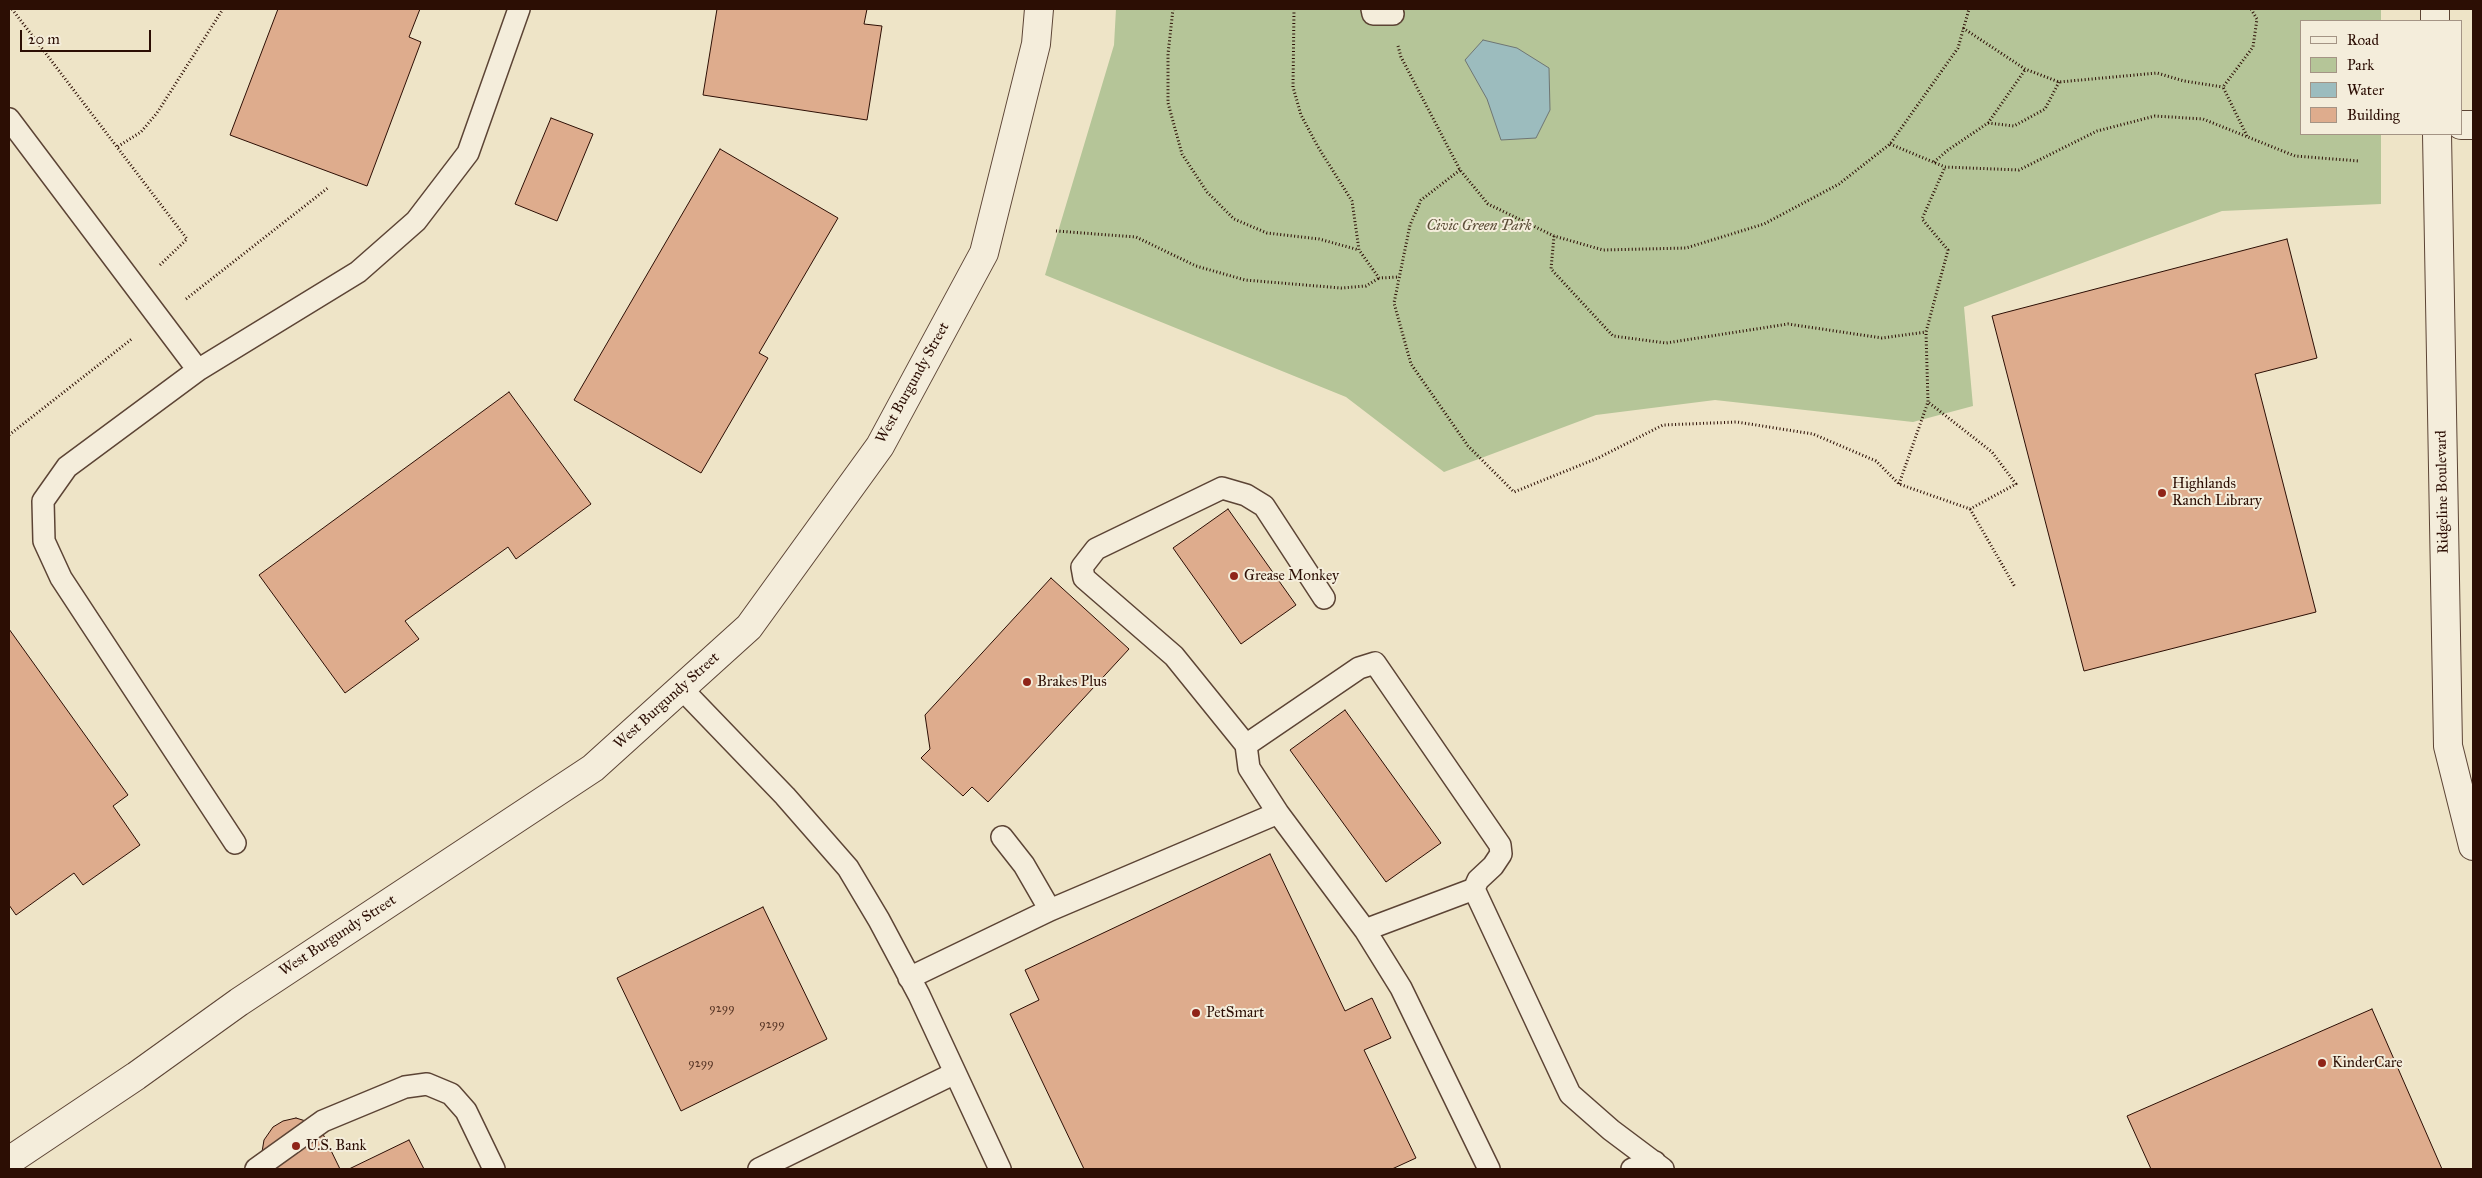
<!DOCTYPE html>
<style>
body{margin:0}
#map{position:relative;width:2482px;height:1178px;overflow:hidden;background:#eee4c7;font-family:"IM FELL Great Primer",serif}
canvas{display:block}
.frame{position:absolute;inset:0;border:10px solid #2c0e04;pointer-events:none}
.legend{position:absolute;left:2300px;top:20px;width:162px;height:115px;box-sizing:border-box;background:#f4eddb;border:1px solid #a49485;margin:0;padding:6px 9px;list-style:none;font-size:15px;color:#2c0e04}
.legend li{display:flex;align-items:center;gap:10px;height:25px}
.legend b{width:25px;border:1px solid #a49485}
.scale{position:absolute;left:20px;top:30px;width:131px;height:22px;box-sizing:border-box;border:2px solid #2c0e04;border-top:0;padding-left:6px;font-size:15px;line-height:18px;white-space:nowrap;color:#2c0e04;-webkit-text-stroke:4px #f4eddb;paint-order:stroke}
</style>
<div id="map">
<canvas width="2482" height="1178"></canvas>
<div class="frame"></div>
<ul class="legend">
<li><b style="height:6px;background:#f4eddb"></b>Road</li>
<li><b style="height:14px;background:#b5c598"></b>Park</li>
<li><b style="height:14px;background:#9cbcbe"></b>Water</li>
<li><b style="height:14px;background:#deac8d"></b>Building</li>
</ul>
<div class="scale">20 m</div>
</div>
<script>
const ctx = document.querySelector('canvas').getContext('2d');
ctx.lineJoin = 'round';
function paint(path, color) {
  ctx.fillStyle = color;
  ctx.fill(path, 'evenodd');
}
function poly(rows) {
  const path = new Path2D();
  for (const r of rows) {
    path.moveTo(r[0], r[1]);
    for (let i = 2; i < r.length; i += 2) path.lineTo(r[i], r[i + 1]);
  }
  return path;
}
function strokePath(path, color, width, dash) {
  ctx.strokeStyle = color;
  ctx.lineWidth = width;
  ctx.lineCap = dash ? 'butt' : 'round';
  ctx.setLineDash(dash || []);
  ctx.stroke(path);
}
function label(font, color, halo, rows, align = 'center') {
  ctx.font = font + ' "IM FELL Great Primer",serif';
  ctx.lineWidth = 4;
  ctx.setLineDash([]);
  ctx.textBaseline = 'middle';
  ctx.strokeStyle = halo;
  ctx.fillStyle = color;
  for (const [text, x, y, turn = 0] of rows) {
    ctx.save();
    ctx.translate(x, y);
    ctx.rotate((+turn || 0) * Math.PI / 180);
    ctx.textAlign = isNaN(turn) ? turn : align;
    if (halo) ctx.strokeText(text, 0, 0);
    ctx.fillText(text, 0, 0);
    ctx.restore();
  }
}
paint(poly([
 [1116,9,2381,9,2381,21,2301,21,2301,134,2381,134,2381,204,2222,211,1964,307,1973,406,1913,422,1715,400,1596,415,1444,472,1346,397,1045,275,1114,45]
]), '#b5c598');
const water = poly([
 [1483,40,1517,48,1549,68,1550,110,1536,138,1501,140,1487,99,1465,60,1483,40]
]);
paint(water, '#9cbcbe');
strokePath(water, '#6f7674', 1);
const building = poly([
 [278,9,420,9,409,37,421,42,367,186,230,135,278,9],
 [717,9,867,9,864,24,882,26,867,120,703,95,717,9],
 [551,118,593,134,557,221,515,204,551,118],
 [720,149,838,218,759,353,768,358,701,473,574,400,720,149],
 [2287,239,2317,358,2255,374,2316,612,2084,671,1992,316,2287,239],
 [509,392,591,504,516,559,508,547,405,621,419,639,345,693,259,575,509,392],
 [1228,509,1296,605,1241,644,1173,548,1228,509],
 [1051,578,1129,649,988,802,972,787,963,796,921,758,930,749,925,715,1051,578],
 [9,629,128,795,113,806,140,845,83,885,74,873,16,915,9,905,9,629],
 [1345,710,1441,843,1386,882,1290,750,1345,710],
 [1270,854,1345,1011,1372,998,1391,1038,1364,1050,1416,1158,1392,1169,1084,1169,1010,1014,1039,1000,1025,970,1270,854],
 [763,907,827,1039,681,1111,617,978,763,907],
 [2372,1009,2442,1169,2151,1169,2127,1116,2372,1009],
 [296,1118,312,1123,321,1130,340,1169,270,1169,262,1152,264,1140,273,1127,283,1121,296,1118],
 [409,1140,424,1169,349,1169,409,1140]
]);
paint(building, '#deac8d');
strokePath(building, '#2c0e04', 1);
const service = poly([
 [1372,9,1373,14,1393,14],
 [9,119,198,370,67,467,43,501,44,541,61,578,235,843],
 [198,370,358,272,416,221,468,153,519,9],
 [681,688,785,796,848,868,879,920,919,995,1000,1169],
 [1246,745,1174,656,1084,578,1082,567,1096,549,1222,488,1246,495,1264,506,1324,598],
 [1278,813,1365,930,1401,988,1489,1169],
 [1002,837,1024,865,1050,910],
 [1365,930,1474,889],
 [909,978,1050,910,1278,813,1249,768,1246,745,1359,668,1375,663,1500,845,1501,854,1493,866,1478,880,1474,889,1570,1094,1611,1130,1663,1169],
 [256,1169,323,1121,405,1087,427,1084,451,1094,466,1111,494,1169],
 [759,1169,955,1073],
 [1632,1169,1655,1162]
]);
const minor = poly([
 [2461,125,2473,125],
 [9,1161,136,1076,239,1002,593,768,749,627,880,446,984,253,1036,44,1039,9]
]);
const tertiary = poly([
 [2435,9,2435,21],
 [2437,134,2448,746,2473,846]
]);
strokePath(service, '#5c4435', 24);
strokePath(minor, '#5c4435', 30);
strokePath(tertiary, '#5c4435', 30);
strokePath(poly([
 [12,9,117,147],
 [1173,9,1168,54,1168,103,1182,154,1207,192,1234,219,1267,233,1319,239,1359,250],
 [1294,9,1293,87,1301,115,1318,147,1352,201,1359,250,1379,278,1399,277],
 [1963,28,2025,69,2059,82,2157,73,2184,81,2223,87],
 [1398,46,1401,57,1460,170,1488,204,1554,236,1603,250,1686,248,1764,224,1839,184,1890,144,1958,48,1969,9],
 [1988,123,2014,126,2045,109,2059,82],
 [2247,136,2223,87,2253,47,2257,19,2251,9],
 [1890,144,1945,167,2019,170,2097,131,2155,116,2203,119,2295,156,2359,161],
 [1934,162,1948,150,1988,123,2025,70],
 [1460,170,1421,200,1410,225,1394,303,1411,364,1468,446,1514,492,1598,458,1663,425,1737,422,1813,434,1876,461,1899,484,1970,509,2016,484,1992,452,1928,402],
 [1056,231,1136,237,1196,266,1245,280,1341,288,1366,286,1379,278],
 [1554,236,1551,269,1613,336,1666,343,1788,324,1882,338,1926,332],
 [160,265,187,239,117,147,141,132,157,113,223,9],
 [186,299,329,187],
 [9,435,133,338],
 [1899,484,1928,402,1926,332,1948,250,1922,219,1945,167],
 [1970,509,2015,587]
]), '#2c0e04', 3, [1, 2.5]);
strokePath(service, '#f4eddb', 21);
strokePath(minor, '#f4eddb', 28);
strokePath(tertiary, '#f4eddb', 28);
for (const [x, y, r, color] of [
 [2162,493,5,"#8f2418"],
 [1234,576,5,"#8f2418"],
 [1027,682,5,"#8f2418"],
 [1196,1013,5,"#8f2418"],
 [2322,1063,5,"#8f2418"],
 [296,1146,5,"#8f2418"]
]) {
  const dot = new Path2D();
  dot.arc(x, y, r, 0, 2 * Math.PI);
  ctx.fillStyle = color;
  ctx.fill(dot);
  strokePath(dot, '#f4eddb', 2);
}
label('12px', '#583626', null, [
 ["9299",722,1009],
 ["9299",772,1025],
 ["9299",701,1064]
]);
label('italic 15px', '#5c4e38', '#f4eddb', [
 ["Civic Green Park",1479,226]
]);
label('15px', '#2c0e04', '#f4eddb', [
 ["West Burgundy Street",913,383,-61],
 ["Ridgeline Boulevard",2443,492,-91],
 ["West Burgundy Street",667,701,-42],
 ["West Burgundy Street",338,936,-33]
]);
label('15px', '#2c0e04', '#f4eddb', [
 ["Highlands",2172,484],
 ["Ranch Library",2172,501],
 ["Grease Monkey",1244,576],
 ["Brakes Plus",1037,682],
 ["PetSmart",1206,1013],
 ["KinderCare",2332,1063],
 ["U.S. Bank",306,1146]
], 'left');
</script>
